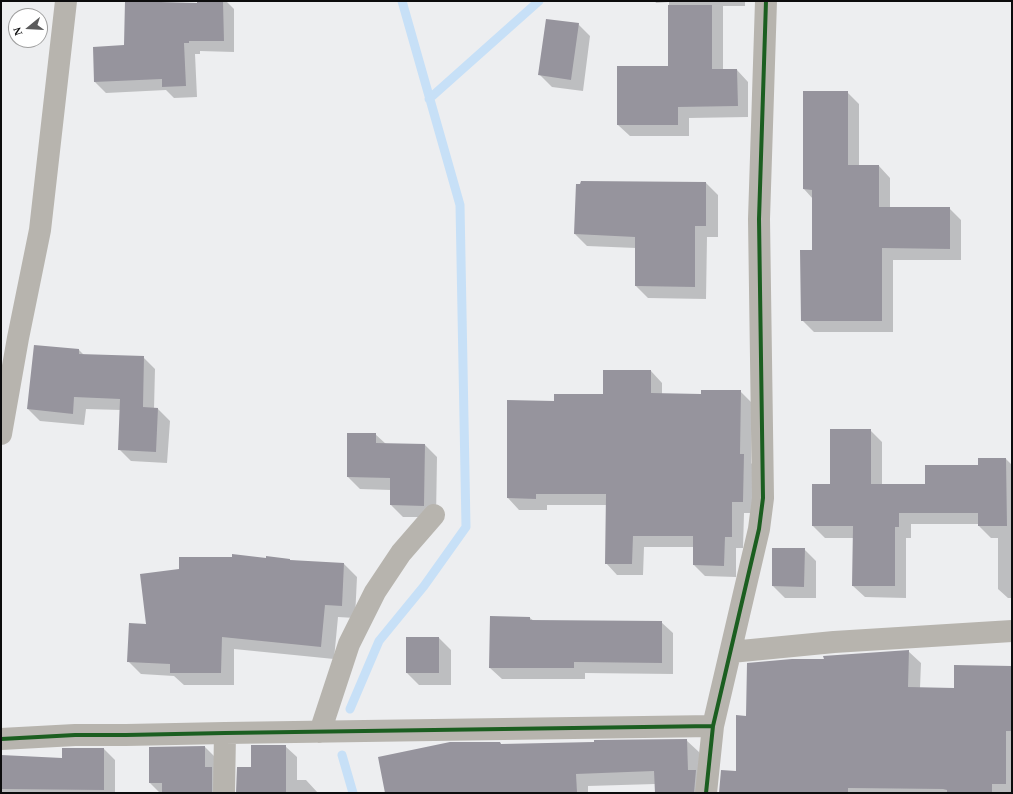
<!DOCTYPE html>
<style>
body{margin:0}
#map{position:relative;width:1013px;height:794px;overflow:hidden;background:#edeef0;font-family:"Times New Roman",serif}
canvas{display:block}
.frame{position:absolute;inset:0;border:2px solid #0c0c0d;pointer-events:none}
.north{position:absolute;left:8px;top:8px;width:40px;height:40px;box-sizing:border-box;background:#fff;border:1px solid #9e9e9e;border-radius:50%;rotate:252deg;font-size:11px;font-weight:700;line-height:16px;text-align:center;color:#0c0c0d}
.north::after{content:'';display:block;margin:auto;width:14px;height:18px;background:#5b5b5c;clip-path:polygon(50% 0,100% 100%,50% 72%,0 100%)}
</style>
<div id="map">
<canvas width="1013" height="794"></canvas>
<div class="frame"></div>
<div class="north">N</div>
</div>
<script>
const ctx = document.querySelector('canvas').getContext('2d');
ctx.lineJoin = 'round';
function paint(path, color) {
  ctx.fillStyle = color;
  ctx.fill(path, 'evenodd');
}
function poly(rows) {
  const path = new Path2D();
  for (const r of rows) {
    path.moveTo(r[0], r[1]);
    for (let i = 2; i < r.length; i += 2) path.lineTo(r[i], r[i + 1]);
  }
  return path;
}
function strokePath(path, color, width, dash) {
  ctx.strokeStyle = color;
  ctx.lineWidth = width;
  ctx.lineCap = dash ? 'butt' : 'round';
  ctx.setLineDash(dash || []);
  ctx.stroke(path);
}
paint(poly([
 [198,1,226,1,234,9,234,52,200,51,200,54,195,54,197,97,174,98,166,90,106,93,95,82,94,48,125,46,198,4],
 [655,1,745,1,745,6,723,6,723,70,737,70,748,82,748,117,689,118,689,136,630,136,618,125,669,67,669,2,656,3],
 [578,24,590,36,583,91,552,87,540,75],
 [847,92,859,104,859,166,879,166,890,178,890,208,949,208,961,220,961,260,893,260,893,332,814,332,802,320,813,251,813,199,804,189],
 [706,183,718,195,718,237,707,237,706,299,648,298,636,286,636,248,587,246,575,234],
 [79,350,84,355,143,357,155,369,154,409,158,409,170,421,167,463,131,461,119,449,121,410,86,409,84,425,40,421,28,409],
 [651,371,662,383,662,394,702,395,740,391,752,403,751,463,755,467,754,513,744,513,743,548,736,548,736,577,705,576,694,565,694,547,644,547,643,575,617,575,606,563,607,505,547,505,547,510,519,510,508,498,508,401,555,402,604,395],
 [870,430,882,442,882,485,926,485,979,466,979,459,1006,459,1012,465,1012,598,1008,598,998,589,998,538,991,538,979,526,979,524,911,524,911,538,906,538,906,598,865,597,853,586,854,538,825,538,813,526,831,485],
 [375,434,386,444,425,445,437,457,436,517,403,517,391,505,391,490,360,489,348,477],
 [804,549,816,561,816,598,785,598,773,586],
 [266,559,344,564,357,577,355,618,338,617,334,659,234,649,234,685,184,685,174,676,141,674,128,661,147,626],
 [491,617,530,618,534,621,661,622,673,633,673,674,585,673,585,679,502,679,490,668],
 [407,638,439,638,451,650,451,685,419,685,407,673],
 [908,651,921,663,920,688,955,689,1012,667,1012,793,720,793,737,772,747,717,825,660],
 [686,740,699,752,700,776,707,793,656,793,655,784,588,786,588,793,386,793,379,758,500,743,502,745],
 [285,746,297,757,297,780,306,780,318,793,238,793,252,768],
 [205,747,216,758,223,793,160,793,150,783],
 [104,749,115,760,115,793,1,793,1,756,63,759]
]), '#0003');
strokePath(poly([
 [429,99,539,1],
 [350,709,379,641,424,586,466,527,460,205,402,1],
 [342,755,353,793]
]), '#c7e0f7', 9);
paint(poly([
 [125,1,197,3,197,1,223,1,224,41,189,41,189,43,184,43,186,86,162,87,162,79,94,82,93,47,124,45],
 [668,5,712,5,712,69,737,69,738,106,678,107,678,125,617,125,617,66,668,66],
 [546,19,579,23,571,80,538,75],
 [803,91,848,91,848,165,879,165,879,207,950,207,950,249,882,248,882,321,801,321,800,250,812,250,812,190,803,189],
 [581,181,706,182,706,226,695,226,695,287,635,286,635,237,574,234,576,184,580,184],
 [34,345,79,349,79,354,144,356,143,407,158,408,156,452,118,450,120,399,74,397,73,414,27,409],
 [603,370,651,370,651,393,701,394,701,390,741,390,740,454,744,454,743,502,732,502,732,537,725,537,724,566,693,565,693,536,633,536,632,564,605,564,606,494,536,494,536,499,507,498,507,400,554,401,554,394,603,394],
 [830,429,871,429,871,484,925,484,925,465,978,465,978,458,1006,458,1007,526,978,526,978,513,899,513,899,527,895,527,895,586,852,586,853,526,812,526,812,484,830,484],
 [347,433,376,433,376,443,425,444,424,506,390,505,390,478,347,477],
 [772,548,805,548,804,587,772,586],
 [232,554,266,558,266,556,290,559,290,560,344,563,342,606,325,605,321,647,222,637,221,673,170,673,170,664,127,662,129,623,146,624,140,574,179,569,179,557,232,557],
 [490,616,530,617,530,620,662,621,662,663,574,662,574,668,489,668],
 [406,637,439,637,439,673,406,673],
 [909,650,908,687,954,688,954,665,1012,666,1012,731,1006,731,1006,784,992,784,992,793,947,793,947,790,943,789,848,788,848,793,719,793,721,770,736,771,736,715,746,716,747,663,792,659,824,659,823,656],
 [687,739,688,770,696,770,694,793,655,793,654,771,576,774,577,792,385,793,378,757,450,742,500,742,501,744,594,742,594,740],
 [251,745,286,745,286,793,236,793,237,767,251,767],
 [205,746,205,767,212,767,212,793,162,793,162,783,149,783,149,747],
 [62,748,104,748,104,790,1,789,1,755,62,758]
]), '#96949d');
strokePath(poly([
 [1,434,18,338,40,230,66,1],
 [731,652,834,642,1012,631],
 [320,732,349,644,375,592,401,553,434,515],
 [1,739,75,735,126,735,225,733,713,726],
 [224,793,225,733],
 [706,793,713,726,759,529,763,498,759,219,766,1]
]), '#b7b4ae', 22);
strokePath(poly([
 [1,739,75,735,126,735,225,733,713,726],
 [706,793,713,726,759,529,763,498,759,219,766,1]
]), '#1b5e20', 4);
</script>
